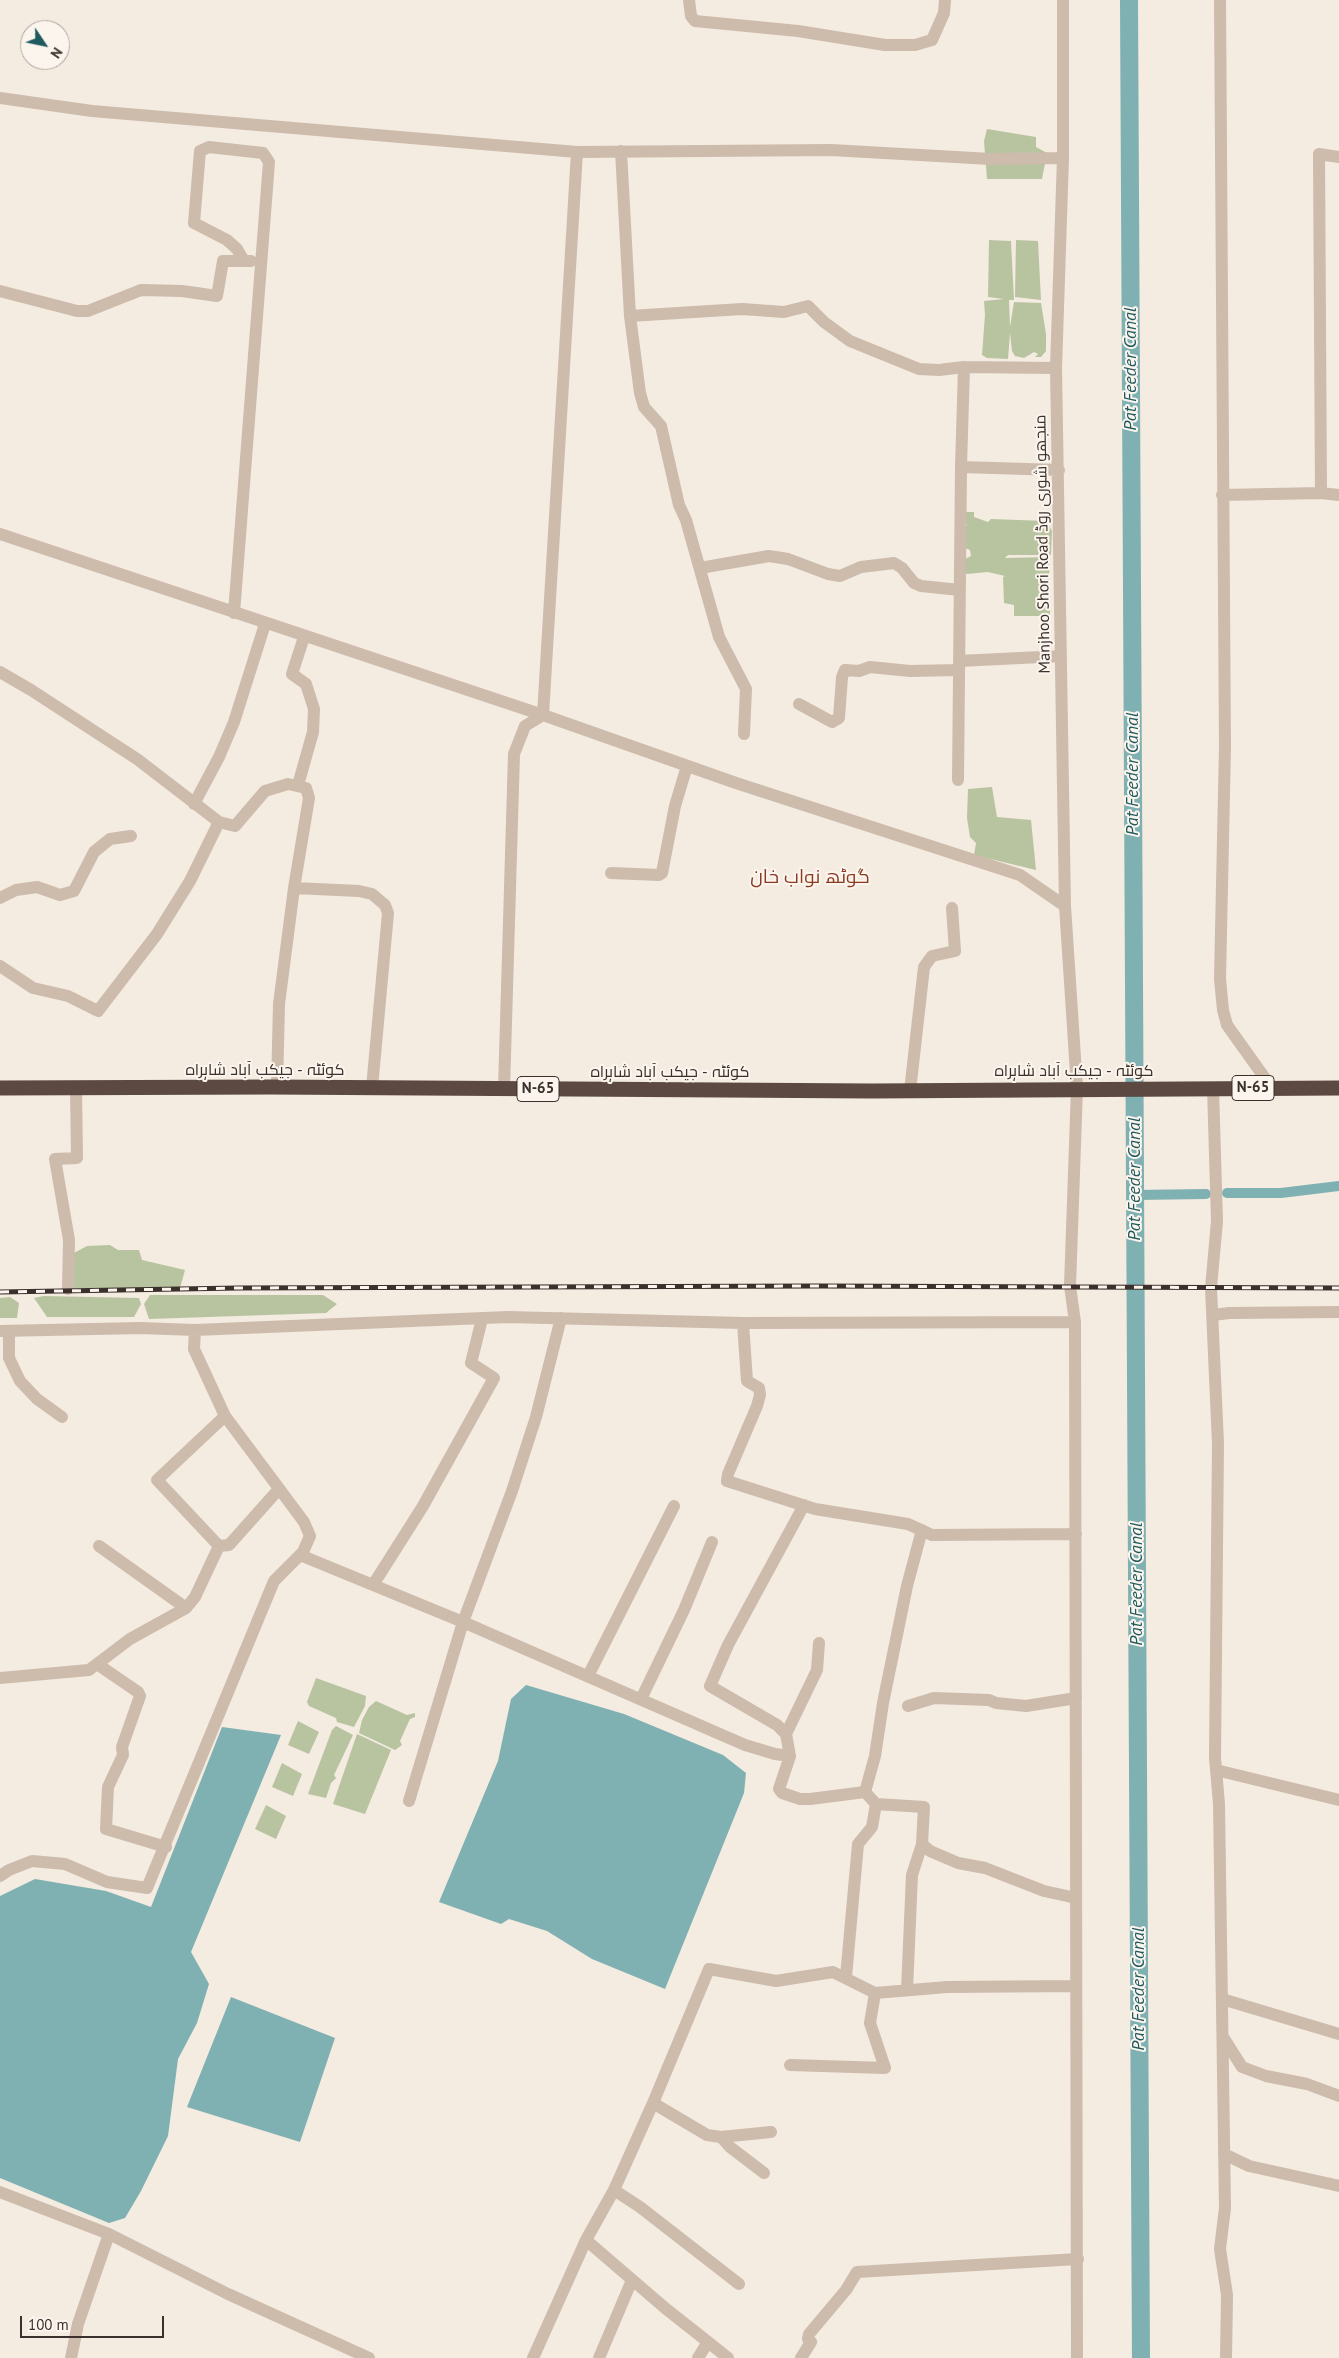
<!DOCTYPE html>
<meta charset="utf-8">
<style>
body{margin:0}
#map{position:relative;width:1339px;height:2358px;overflow:hidden;background:#f4ebe1;font-family:"PT Sans",sans-serif}
canvas{display:block}
.north{position:absolute;left:20px;top:20px;width:50px;height:50px;box-sizing:border-box;background:#fbf5ee;border:1px solid #aea6a0;border-radius:50%;rotate:124deg;font-size:14px;font-weight:700;line-height:20px;text-align:center;color:#3b302b}
.north::after{content:'';display:block;margin:auto;width:18px;height:22px;background:#1f5a5e;clip-path:polygon(50% 0,100% 100%,50% 72%,0 100%)}
.scale{position:absolute;left:20px;top:2316px;width:144px;height:22px;box-sizing:border-box;border:2px solid #3b302b;border-top:0;padding-left:6px;font-size:15px;line-height:18px;white-space:nowrap;color:#3b302b;-webkit-text-stroke:4px #fbf5ee;paint-order:stroke}
</style>
<div id="map">
<canvas width="1339" height="2358"></canvas>
<div class="north">N</div>
<div class="scale">100 m</div>
</div>
<script>
const ctx = document.querySelector('canvas').getContext('2d');
ctx.lineJoin = 'round';
function paint(path, color) {
  ctx.fillStyle = color;
  ctx.fill(path, 'evenodd');
}
function poly(rows) {
  const path = new Path2D();
  for (const r of rows) {
    path.moveTo(r[0], r[1]);
    for (let i = 2; i < r.length; i += 2) path.lineTo(r[i], r[i + 1]);
  }
  return path;
}
function strokePath(path, color, width, dash) {
  ctx.strokeStyle = color;
  ctx.lineWidth = width;
  ctx.lineCap = dash ? 'butt' : 'round';
  ctx.setLineDash(dash || []);
  ctx.stroke(path);
}
function label(font, color, halo, rows, align = 'center') {
  ctx.font = font + ' "PT Sans",Cairo,sans-serif';
  ctx.lineWidth = 4;
  ctx.setLineDash([]);
  ctx.textBaseline = 'middle';
  ctx.strokeStyle = halo;
  ctx.fillStyle = color;
  for (const [text, x, y, turn = 0] of rows) {
    ctx.save();
    ctx.translate(x, y);
    ctx.rotate((+turn || 0) * Math.PI / 180);
    ctx.textAlign = isNaN(turn) ? turn : align;
    if (halo) ctx.strokeText(text, 0, 0);
    ctx.fillText(text, 0, 0);
    ctx.restore();
  }
}
paint(poly([
 [987,129,1036,137,1036,147,1047,153,1042,179,987,179,984,141],
 [989,240,1011,241,1014,300,1009,300,1010,327,1014,302,1041,303,1046,334,1046,351,1041,357,1035,357,1038,354,1034,352,1024,358,1015,356,1012,351,1010,333,1008,359,987,358,982,355,985,315,984,301,1004,299,988,297],
 [1016,240,1038,241,1041,300,1015,297],
 [966,512,974,512,974,517,988,522,991,519,1047,521,1052,531,1051,555,1008,555,1005,558,1049,557,1050,616,1014,616,1014,605,1004,603,1003,577,1005,576,988,572,967,574,962,570,963,560,971,556,970,550,965,548,962,531,967,525,962,518],
 [992,787,997,817,1031,820,1036,870,974,855,976,843,970,837,967,818,968,789],
 [110,1245,118,1250,139,1250,142,1260,185,1270,180,1288,72,1288,72,1254,87,1246],
 [150,1295,323,1295,337,1304,326,1313,149,1319,144,1304],
 [44,1296,139,1298,141,1304,134,1317,47,1317,34,1298],
 [10,1297,19,1303,17,1318,0,1318,0,1298],
 [316,1678,366,1696,365,1706,354,1727,337,1722,336,1718,309,1706,307,1702],
 [376,1701,407,1715,415,1713,415,1717,410,1719,400,1741,402,1745,395,1750,359,1733,362,1720,369,1707],
 [298,1721,319,1732,309,1754,288,1745],
 [336,1726,353,1735,334,1775,336,1778,331,1783,326,1798,308,1794,332,1730],
 [357,1734,391,1750,365,1814,333,1804],
 [282,1763,302,1774,293,1796,272,1787],
 [266,1805,286,1816,276,1839,255,1829]
]), '#b8c4a0');
paint(poly([
 [526,1685,624,1714,723,1755,746,1773,744,1793,665,1989,592,1959,547,1931,509,1919,501,1924,439,1902,498,1761,511,1699],
 [222,1727,281,1735,191,1952,209,1984,197,2023,178,2059,168,2136,141,2191,125,2218,109,2223,0,2178,0,1896,35,1879,106,1891,151,1907],
 [231,1997,335,2038,300,2142,187,2107]
]), '#7fb0b2');
strokePath(poly([
 [1227,1193,1281,1193,1339,1186],
 [1135,1195,1206,1194]
]), '#7fb0b2', 10);
strokePath(poly([
 [1129,0,1141,2358]
]), '#7fb0b2', 18);
strokePath(poly([
 [689,0,691,16,695,21,798,31,885,45,915,45,932,40,944,13,945,0],
 [1063,0,1063,158,1056,368,1065,906,1077,1088,1070,1286,1075,1322,1077,2358],
 [1220,0,1225,747,1220,979,1223,1010,1227,1025,1272,1088],
 [0,98,92,111,577,152,831,150,991,159,1063,158],
 [621,151,630,316,640,393,644,407,661,426,679,505,686,520,719,637,746,689,744,734],
 [0,291,77,311,88,311,141,290,182,291,217,296,223,261,251,261],
 [630,316,742,309,784,312,808,306,824,322,850,341,919,369,939,370,964,367,1056,368],
 [961,467,1059,470],
 [1321,493,1319,154,1339,157],
 [1222,495,1321,493,1339,495],
 [0,534,543,715,736,783,1020,875,1065,906],
 [700,568,769,556,788,559,828,574,840,576,861,567,894,563,902,568,914,583,921,586,960,590],
 [234,613,269,162,263,153,209,147,200,151,194,223,227,240,237,249,244,261],
 [959,661,1061,656],
 [0,672,31,690,137,759,219,822,190,881,157,934,98,1011,68,996,33,988,0,966],
 [799,704,832,722,839,718,842,677,845,670,859,671,870,667,910,671,959,670],
 [958,780,961,467,964,367],
 [298,785,313,732,314,709,306,684,292,674,304,637],
 [194,804,219,757,234,722,265,624],
 [219,822,235,826,265,791,288,784,306,788,309,798,294,888,279,1004,277,1087],
 [611,873,659,875,662,873,675,806,687,766],
 [294,888,359,891,372,894,385,905,388,913,372,1088],
 [0,898,16,890,37,887,60,895,74,891,94,852,110,839,131,836],
 [1213,1088,1217,1221,1211,1288,1218,1444,1215,1758,1219,1804,1225,2208,1220,2249,1227,2295,1226,2358],
 [504,1089,514,754,525,726,543,715,577,152],
 [910,1091,924,967,932,956,955,951,952,908],
 [68,1289,69,1240,55,1159,77,1158,76,1087],
 [1213,1315,1229,1313,1339,1312],
 [743,1323,747,1381,759,1388,760,1395,757,1406,728,1474,727,1481,815,1509,908,1524,932,1535,1076,1534],
 [0,1331,140,1328,195,1330,508,1317,743,1323,1075,1322],
 [9,1331,9,1358,20,1381,37,1399,62,1417],
 [804,1505,728,1645,710,1686,777,1725,786,1734,790,1756,779,1789,782,1793,800,1799,810,1799,865,1792],
 [99,1546,186,1608],
 [219,1546,157,1480,225,1416],
 [300,1555,463,1622,512,1491,536,1417,561,1318],
 [373,1585,423,1506,494,1378,471,1363,482,1319],
 [97,1664,138,1692,140,1696,122,1747,123,1755,108,1787,106,1829,166,1847],
 [588,1676,674,1506],
 [0,1678,89,1670,130,1639,186,1608,195,1597,219,1546,229,1545,279,1489],
 [641,1699,684,1610,712,1542],
 [908,1706,934,1698,989,1700,996,1703,1026,1706,1076,1698],
 [786,1734,817,1670,819,1643],
 [1216,1770,1339,1800],
 [865,1792,875,1756,883,1703,907,1586,922,1530],
 [865,1792,876,1804,924,1807,922,1844,930,1851,958,1863,985,1868,1044,1891,1076,1898],
 [409,1801,463,1622,745,1745,775,1754,790,1756],
 [0,1876,9,1870,32,1861,65,1864,107,1882,147,1888,274,1581,303,1552,310,1536,304,1522,225,1416,194,1349,195,1330],
 [846,1977,858,1844,872,1827,876,1804],
 [907,1990,912,1875,922,1844],
 [1222,1999,1339,2034],
 [1223,2037,1242,2067,1266,2076,1307,2084,1339,2096],
 [790,2065,885,2068,870,2023,875,1993,947,1987,1076,1986],
 [653,2103,707,2135,721,2137,730,2147,764,2173],
 [721,2137,771,2132],
 [1224,2154,1249,2166,1339,2186],
 [614,2190,640,2207,739,2284],
 [0,2192,109,2234,228,2294,369,2358],
 [708,2342,728,2358],
 [71,2358,78,2324,109,2234],
 [533,2358,586,2240],
 [599,2358,632,2280],
 [698,2358,708,2342,665,2308,586,2240,614,2190,653,2103,709,1969,776,1981,833,1972,875,1993],
 [801,2358,811,2342,808,2339,809,2334,846,2290,857,2272,1078,2259]
]), '#cdbbac', 12);
strokePath(poly([
 [0,1088,270,1087,872,1091,1339,1088]
]), '#5c4a42', 15);
const rail = poly([
 [0,1292,239,1288,816,1286,1339,1288]
]);
strokePath(rail, '#3b302b', 5);
strokePath(rail, '#fbf5ee', 3, [9]);
for (const [x, y, w] of [
 [1253,1088,42],
 [538,1089,42]
]) {
  const box = new Path2D();
  box.roundRect(x - w / 2, y - 12.5, w, 25, 4);
  ctx.fillStyle = '#fbf5ee';
  ctx.fill(box);
  strokePath(box, '#3b302b', 1);
}
label('bold 15px', '#3b302b', null, [
 ["N-65",1253,1088],
 ["N-65",538,1089]
]);
label('16px', '#3b302b', '#fbf5ee', [
 ["Manjhoo Shori Road منجھو شوری روڈ",1043,544,-91],
 ["کوئٹہ - جیکب آباد شاہراہ",265,1070],
 ["کوئٹہ - جیکب آباد شاہراہ",1074,1071],
 ["کوئٹہ - جیکب آباد شاہراہ",670,1072]
]);
label('italic 18px', '#1f5a5e', '#fbf5ee', [
 ["Pat Feeder Canal",1131,369,-90],
 ["Pat Feeder Canal",1133,774,-90],
 ["Pat Feeder Canal",1135,1179,-90],
 ["Pat Feeder Canal",1137,1584,-90],
 ["Pat Feeder Canal",1139,1989,-90]
]);
label('19px', '#8c3b22', '#fbf5ee', [
 ["گوٹھ نواب خان",810,878]
]);
</script>
